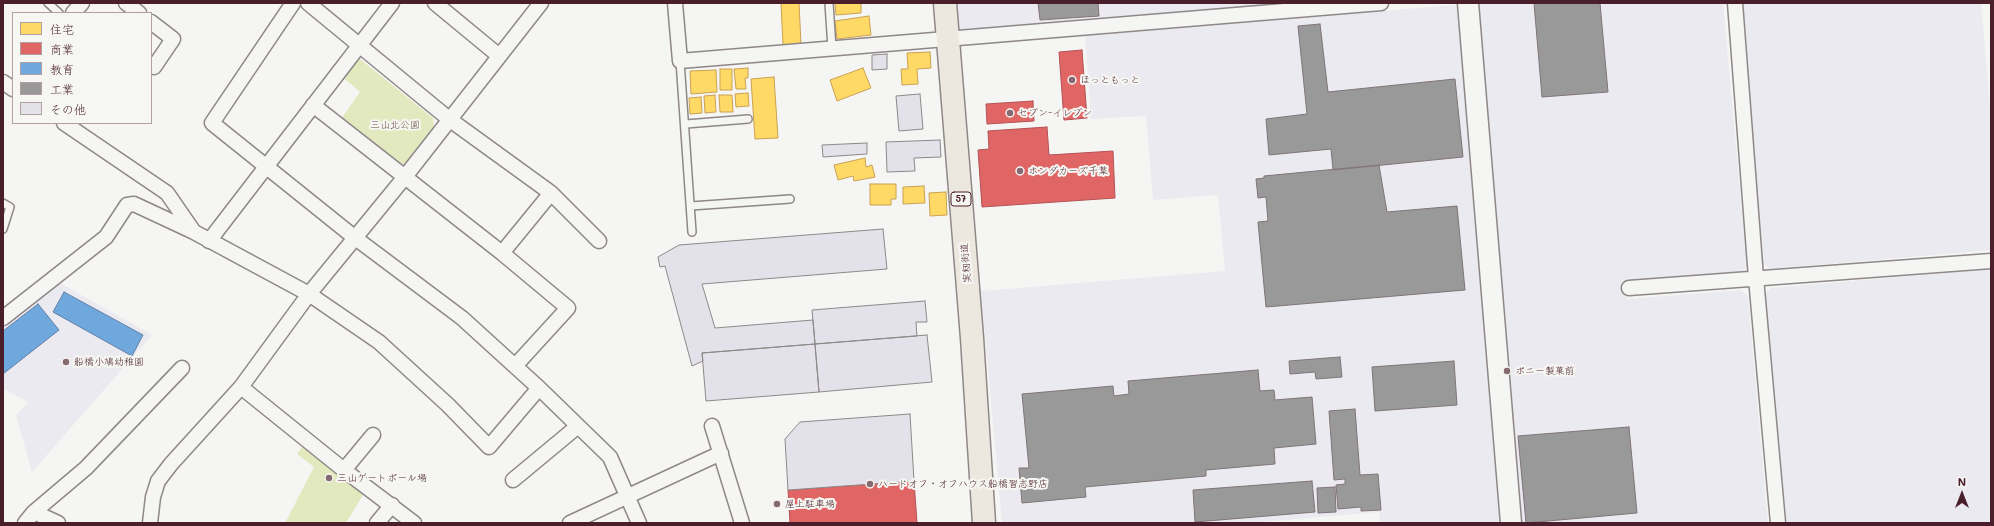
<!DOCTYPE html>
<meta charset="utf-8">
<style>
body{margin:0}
#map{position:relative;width:1994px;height:526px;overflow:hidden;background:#f5f5f3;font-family:Mali,"Klee One",sans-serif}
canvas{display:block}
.frame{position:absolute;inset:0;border:4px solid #4a1f2b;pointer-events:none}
.legend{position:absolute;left:12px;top:12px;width:140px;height:112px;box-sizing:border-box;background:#f6f6f2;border:1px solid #b1a0a2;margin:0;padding:5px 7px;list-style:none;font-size:12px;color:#4a1f2b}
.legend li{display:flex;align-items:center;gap:8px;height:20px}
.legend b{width:20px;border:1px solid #b1a0a2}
.north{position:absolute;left:1942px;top:474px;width:40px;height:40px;-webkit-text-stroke:3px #f6f6f2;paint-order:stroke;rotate:0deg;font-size:11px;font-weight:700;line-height:16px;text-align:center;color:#4a1f2b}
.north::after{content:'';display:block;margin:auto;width:14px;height:18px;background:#4a1f2b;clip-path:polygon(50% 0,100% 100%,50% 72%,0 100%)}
</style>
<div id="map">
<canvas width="1994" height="526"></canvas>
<div class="frame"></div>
<ul class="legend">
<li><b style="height:11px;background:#ffd966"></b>住宅</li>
<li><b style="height:11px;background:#e06666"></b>商業</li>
<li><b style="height:11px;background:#6fa8dc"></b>教育</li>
<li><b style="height:11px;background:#999"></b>工業</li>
<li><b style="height:11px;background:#e3e2eb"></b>その他</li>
</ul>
<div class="north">N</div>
</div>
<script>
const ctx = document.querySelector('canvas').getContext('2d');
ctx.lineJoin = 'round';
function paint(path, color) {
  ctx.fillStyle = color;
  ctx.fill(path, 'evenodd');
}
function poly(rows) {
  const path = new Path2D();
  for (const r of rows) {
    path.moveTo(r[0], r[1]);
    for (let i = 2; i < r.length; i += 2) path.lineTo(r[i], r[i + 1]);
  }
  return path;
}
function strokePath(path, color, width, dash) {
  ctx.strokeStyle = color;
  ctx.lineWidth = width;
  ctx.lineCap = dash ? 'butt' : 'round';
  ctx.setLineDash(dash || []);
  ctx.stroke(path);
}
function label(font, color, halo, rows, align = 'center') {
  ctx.font = font + ' Mali,"Klee One",sans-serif';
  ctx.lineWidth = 4;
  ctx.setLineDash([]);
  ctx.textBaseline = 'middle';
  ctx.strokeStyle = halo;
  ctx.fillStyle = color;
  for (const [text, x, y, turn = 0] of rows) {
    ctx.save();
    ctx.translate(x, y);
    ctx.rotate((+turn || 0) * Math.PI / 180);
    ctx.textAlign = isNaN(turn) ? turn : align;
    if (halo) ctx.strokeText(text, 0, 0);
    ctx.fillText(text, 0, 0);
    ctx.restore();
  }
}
paint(poly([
 [956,3,1302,3,958,31],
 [1482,3,1723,3,1747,266,1740,273,1626,282,1627,299,1741,290,1748,296,1768,523,1517,523,1477,8],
 [1741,3,1981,3,1991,119,1991,250,1770,269,1763,263],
 [1453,5,1460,10,1500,523,1380,523,1379,512,1251,523,1002,523,981,291,1225,271,1218,195,1153,200,1146,116,1091,119,1085,36],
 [1991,269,1991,523,1785,523,1765,294,1771,288],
 [60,283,152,335,32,472,16,415,28,402,3,389,3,328]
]), '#ebeaf0');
paint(poly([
 [360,59,433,118,434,128,407,163,398,166,341,119,360,92,340,75,349,61],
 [304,444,366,490,346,523,285,523,314,467,297,454]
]), '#e2e9be');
const homes = poly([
 [781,3,799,3,801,44,783,45,781,3],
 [835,3,861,3,861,13,836,15,835,3],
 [869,16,871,35,837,39,835,21,869,16],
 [930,52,931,68,917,69,918,84,902,85,901,69,908,69,907,53,930,52],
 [748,68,748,78,745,78,746,89,736,89,734,69,748,68],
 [863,68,871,88,837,101,830,80,863,68],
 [720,69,732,69,732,90,720,90,720,69],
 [716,70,717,92,691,94,690,71,716,70],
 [774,77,778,138,755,139,751,79,774,77],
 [748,93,749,106,736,107,735,94,748,93],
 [715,95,716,112,705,113,704,96,715,95],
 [719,95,732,95,733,112,720,112,719,95],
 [701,97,702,113,690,114,689,98,701,97],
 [865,158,866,167,872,165,875,177,854,181,853,176,838,180,834,165,865,158],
 [870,184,896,184,896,199,891,199,891,205,870,205,870,184],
 [924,186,925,203,903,204,903,187,924,186],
 [946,192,947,215,930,216,929,193,946,192]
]);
paint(homes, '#ffd966');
strokePath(homes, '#c9a154', 1);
const shops = poly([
 [1082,50,1087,118,1064,120,1059,52,1082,50],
 [1033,101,1034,121,987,124,986,104,1033,101],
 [1047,127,1049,155,1113,151,1115,198,982,207,978,150,989,149,988,131,1047,127],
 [914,481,917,523,790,523,788,490,914,481]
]);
paint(shops, '#e06666');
strokePath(shops, '#b35154', 1);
const schools = poly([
 [64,292,143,335,132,356,53,312,64,292],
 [38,304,59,330,3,374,3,331,38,304]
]);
paint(schools, '#6fa8dc');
strokePath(schools, '#647fa7', 1);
const industry = poly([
 [1038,3,1098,3,1099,16,1040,20,1038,3],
 [1534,3,1600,3,1608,92,1542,97,1534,3],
 [1320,24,1328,92,1455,79,1463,157,1333,170,1331,149,1269,155,1266,119,1307,114,1298,26,1320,24],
 [1379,165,1387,212,1457,206,1465,290,1266,307,1258,222,1268,221,1266,197,1258,198,1256,179,1264,178,1264,176,1379,165],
 [1340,357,1342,377,1316,379,1315,372,1290,374,1289,361,1340,357],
 [1454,361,1457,405,1375,411,1372,367,1454,361],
 [1258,370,1260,391,1274,390,1275,400,1312,397,1316,444,1274,448,1275,464,1206,470,1206,476,1085,487,1086,497,1022,503,1019,468,1029,468,1022,394,1113,386,1114,396,1129,394,1128,381,1258,370],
 [1355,409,1360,475,1378,474,1381,510,1361,511,1361,507,1338,509,1336,485,1345,484,1345,479,1334,480,1329,411,1355,409],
 [1629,427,1637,513,1526,523,1518,436,1629,427],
 [1312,481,1315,512,1195,522,1193,490,1312,481],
 [1335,487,1336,512,1318,513,1317,488,1335,487]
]);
paint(industry, '#999');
strokePath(industry, '#817478', 1);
const building = poly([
 [887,54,887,69,872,70,872,55,887,54],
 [920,94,923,129,899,131,896,96,920,94],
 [940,140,941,157,914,158,915,171,887,172,886,142,940,140],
 [867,143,867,154,823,157,822,145,867,143],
 [883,229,887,269,702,284,715,328,813,320,815,344,702,353,703,361,692,366,665,266,660,267,658,257,679,245,883,229],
 [925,301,927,322,916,322,917,336,815,344,812,310,925,301],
 [927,335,932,382,819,392,815,344,927,335],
 [815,344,819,392,706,401,702,353,815,344],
 [910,414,914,481,788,490,785,439,800,422,910,414]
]);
paint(building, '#e3e2eb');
strokePath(building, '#8f8788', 1);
const lane = poly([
 [48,3,59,13],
 [829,3,832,49],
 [680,61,692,232],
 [686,124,748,119],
 [3,203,10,207,3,229],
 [691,206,790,199]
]);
const street = poly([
 [126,3,139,13],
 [293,3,212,123,354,237,462,318,539,388,610,457,639,523],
 [308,3,449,119,551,193,599,241],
 [435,3,498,55],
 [675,3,680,61,1381,3],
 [1735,3,1756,278,1778,523],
 [73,13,82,3],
 [151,22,173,39,154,67],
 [3,82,13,89],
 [313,105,502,253,568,308,515,366],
 [64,123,167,193,194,232],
 [209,241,392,3],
 [502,253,551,193],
 [1629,288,1991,261],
 [3,318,106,237,127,205,134,204,194,232,309,294,379,342,448,405,489,447,539,388],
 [241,387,344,470,414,523],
 [712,426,742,523],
 [344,470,373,435],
 [513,480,578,426],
 [34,512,86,468,182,368],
 [25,523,34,512,58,523],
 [150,523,153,497,158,481,171,464,241,387,309,294,404,178,541,3],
 [377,523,392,505],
 [570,523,721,453]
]);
const secondary = poly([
 [1468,3,1511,523]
]);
const primary = poly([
 [945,3,972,338,984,523]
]);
strokePath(lane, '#8f8788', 10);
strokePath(street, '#8f8788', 17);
strokePath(secondary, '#8f8788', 23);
strokePath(primary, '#8f8788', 25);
strokePath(lane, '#f5f5f3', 7);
strokePath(street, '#f5f5f3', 14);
strokePath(secondary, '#f5f5f3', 20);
strokePath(primary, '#ece8df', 22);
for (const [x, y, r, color] of [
 [1072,80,4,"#866a71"],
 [1010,113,4,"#866a71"],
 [1020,171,4,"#866a71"],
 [66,362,4,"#866a71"],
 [1507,371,4,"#866a71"],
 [329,478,4,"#866a71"],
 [870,484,4,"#866a71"],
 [777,504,4,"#866a71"]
]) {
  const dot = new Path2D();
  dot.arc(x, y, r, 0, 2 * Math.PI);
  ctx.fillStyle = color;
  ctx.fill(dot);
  strokePath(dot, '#f6f6f2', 1.5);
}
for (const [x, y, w] of [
 [961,199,20]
]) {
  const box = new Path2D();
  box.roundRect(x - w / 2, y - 7, w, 14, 3);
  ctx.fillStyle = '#f6f6f2';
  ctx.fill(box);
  strokePath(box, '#4a1f2b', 1);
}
label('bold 9px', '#4a1f2b', null, [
 ["57",961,199]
]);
label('10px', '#4a1f2b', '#f6f6f2', [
 ["ほっともっと",1080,80],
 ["セブン-イレブン",1018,113],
 ["ホンダカーズ千葉",1028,171],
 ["船橋小鳩幼稚園",74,362],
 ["ポニー製菓前",1515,371],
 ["三山ゲートボール場",337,478],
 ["ハードオフ・オフハウス船橋習志野店",878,484],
 ["屋上駐車場",785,504]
], 'left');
label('10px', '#6c4f45', '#f6f6f2', [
 ["三山北公園",395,125]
]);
label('10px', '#4a1f2b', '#f6f6f2', [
 ["実籾街道",966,263,-95]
]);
</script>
